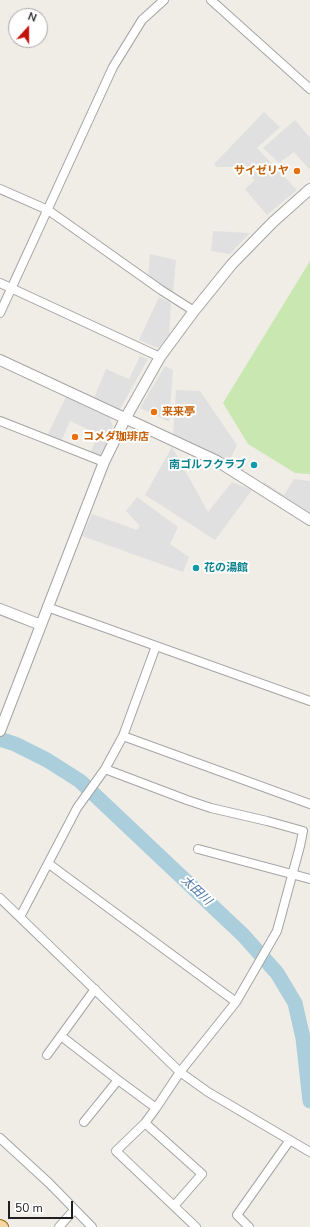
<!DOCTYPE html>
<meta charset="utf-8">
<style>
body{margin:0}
#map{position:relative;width:310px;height:1227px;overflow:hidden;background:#f0ede7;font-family:"Nunito Sans",sans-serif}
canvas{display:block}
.north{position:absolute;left:8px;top:8px;width:40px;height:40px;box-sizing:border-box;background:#fff;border:1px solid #a6a6a6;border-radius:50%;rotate:21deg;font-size:11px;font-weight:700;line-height:16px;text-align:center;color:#202020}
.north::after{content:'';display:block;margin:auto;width:14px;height:18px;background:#c4110b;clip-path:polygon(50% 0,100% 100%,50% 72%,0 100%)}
.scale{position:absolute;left:8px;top:1201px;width:65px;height:18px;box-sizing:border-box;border:2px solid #202020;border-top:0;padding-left:5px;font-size:12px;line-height:14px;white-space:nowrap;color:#202020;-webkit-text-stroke:3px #fff;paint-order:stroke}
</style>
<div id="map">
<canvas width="310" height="1227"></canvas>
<div class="north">N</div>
<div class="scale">50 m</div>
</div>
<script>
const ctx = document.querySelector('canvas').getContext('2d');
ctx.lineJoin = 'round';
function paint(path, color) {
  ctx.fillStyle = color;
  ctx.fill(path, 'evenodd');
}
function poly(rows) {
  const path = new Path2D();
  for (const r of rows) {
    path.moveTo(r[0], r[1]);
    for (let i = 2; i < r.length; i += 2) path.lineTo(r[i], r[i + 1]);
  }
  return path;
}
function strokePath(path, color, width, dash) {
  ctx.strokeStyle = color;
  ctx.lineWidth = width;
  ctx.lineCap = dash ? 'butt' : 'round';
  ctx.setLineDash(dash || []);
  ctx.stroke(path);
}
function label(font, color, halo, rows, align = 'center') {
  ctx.font = font + ' "Nunito Sans","Noto Sans JP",sans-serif';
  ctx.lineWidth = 4;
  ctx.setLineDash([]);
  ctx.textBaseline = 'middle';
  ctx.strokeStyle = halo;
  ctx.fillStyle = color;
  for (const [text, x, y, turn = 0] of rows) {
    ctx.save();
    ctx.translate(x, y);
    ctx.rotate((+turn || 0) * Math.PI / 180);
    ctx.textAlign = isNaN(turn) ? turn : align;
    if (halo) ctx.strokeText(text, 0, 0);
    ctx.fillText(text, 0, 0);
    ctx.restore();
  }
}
paint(poly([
 [310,261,310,474,295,473,248,444,223,403]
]), '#c9e7b0');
paint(poly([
 [264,112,280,127,257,148,297,190,267,215,245,189,255,180,241,167,217,167,214,164],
 [295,120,310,138,310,170,294,152,279,163,263,148],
 [213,231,250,233,230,254,211,251],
 [150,254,176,260,173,293,148,276],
 [159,297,171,303,169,335,158,348,139,340],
 [140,356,148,359,119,411,93,400,106,369,129,379],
 [165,366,173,370,169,422,140,408],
 [176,390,200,391,237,445,230,460,244,469,241,474,173,436],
 [66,397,110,418,113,427,100,458,90,454,98,434,70,421,61,442,47,436],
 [172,447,208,512,232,482,252,490,215,540,145,495],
 [294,479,310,481,310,517,261,486,264,482,284,495],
 [137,497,178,527,170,544,189,557,183,572,82,536,92,514,137,530,140,526,126,511]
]), '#e0e0e0');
strokePath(poly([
 [0,739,15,744,47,760,80,781,243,935,277,973,295,1003,303,1038,310,1101]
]), '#aacedb', 15);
const minor = poly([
 [211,0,310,89],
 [0,189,48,210,161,290,194,311],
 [0,283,160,357],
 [0,313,113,67,142,20,164,0],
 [0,421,104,462],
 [47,607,310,701],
 [123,736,310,804],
 [105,769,123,736,156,646],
 [198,849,310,879],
 [49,864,236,1002],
 [0,898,180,1072,208,1092,310,1152],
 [20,917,77,808,105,769,187,800,211,808,267,821,303,831,300,846,277,931,236,1002,180,1072,156,1108],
 [61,1036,118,1080],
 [47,1055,95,989],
 [84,1122,118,1080,156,1108,145,1123],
 [0,1138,49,1183,92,1227],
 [174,1206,202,1174,145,1123,116,1151,196,1227],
 [59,1227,74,1210],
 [249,1227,237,1215,290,1140]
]);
const tertiary = poly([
 [0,360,217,461,310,520],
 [0,609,41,625],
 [0,731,104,462,125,419,160,357,194,311,232,264,273,222,310,189]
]);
const primary = poly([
 [0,1226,2,1227]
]);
strokePath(minor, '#a4a4a4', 10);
strokePath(tertiary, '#a4a4a4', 12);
strokePath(primary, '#936909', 14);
strokePath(minor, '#fff', 8);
strokePath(tertiary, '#fff', 10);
strokePath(primary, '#f7d6a5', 12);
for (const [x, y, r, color] of [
 [297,171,4,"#e8710a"],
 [154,412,4,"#e8710a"],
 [75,437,4,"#e8710a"],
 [254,465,4,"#0f9aa8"],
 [196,568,4,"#0f9aa8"]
]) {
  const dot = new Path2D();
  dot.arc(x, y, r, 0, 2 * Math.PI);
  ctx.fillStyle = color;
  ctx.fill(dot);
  strokePath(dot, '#fff', 1.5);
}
label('bold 11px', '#c56008', '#fff', [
 ["サイゼリヤ",289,171,"right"],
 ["来来亭",162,412],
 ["コメダ珈琲店",83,437]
], 'left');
label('bold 11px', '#0d838f', '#fff', [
 ["南ゴルフクラブ",246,465],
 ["花の湯館",204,568,"left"]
], 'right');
label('italic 12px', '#4e76a3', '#fff', [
 ["太田川",196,891,43]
]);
</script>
